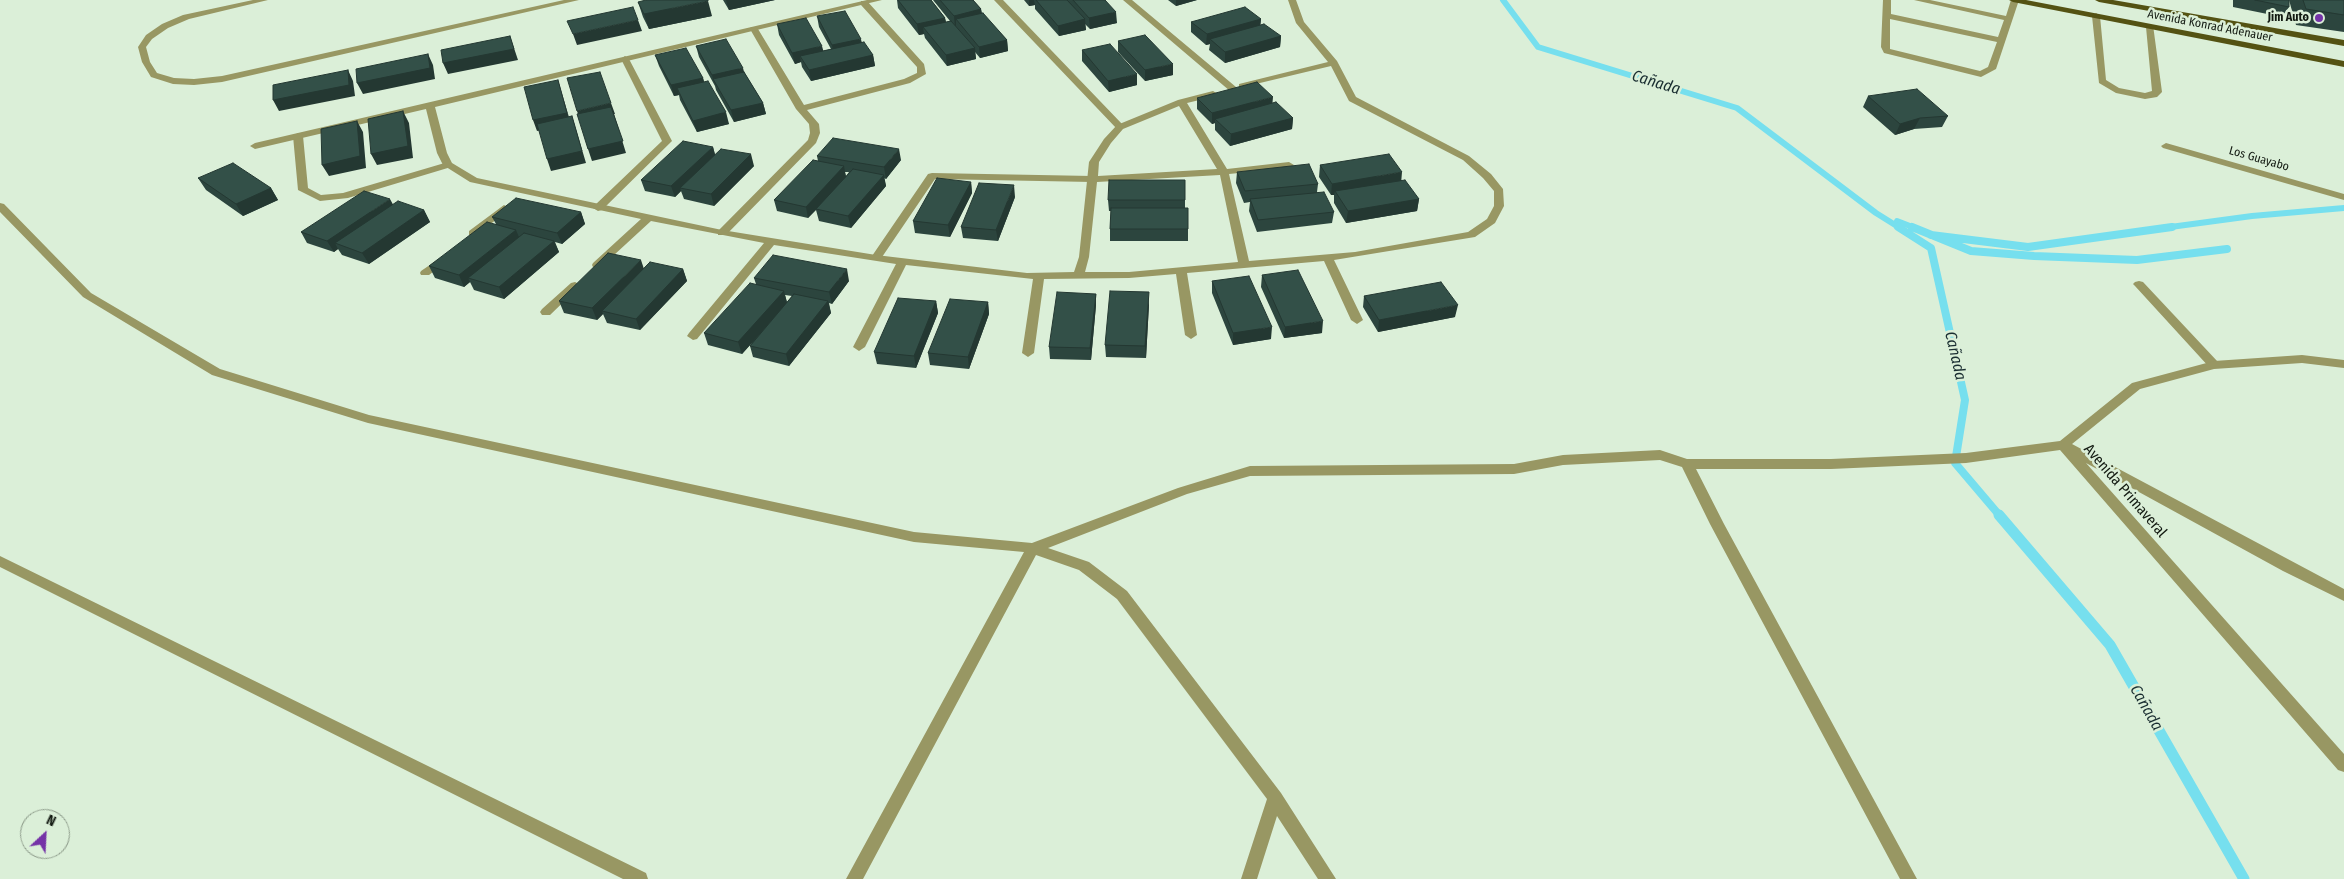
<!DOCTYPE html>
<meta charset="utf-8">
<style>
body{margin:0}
#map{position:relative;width:2344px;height:879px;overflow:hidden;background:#dbefd8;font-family:"Fira Sans Condensed",sans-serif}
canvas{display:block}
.north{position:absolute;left:20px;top:809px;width:50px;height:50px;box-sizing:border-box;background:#dbefd8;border:1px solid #8b9988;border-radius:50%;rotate:25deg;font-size:14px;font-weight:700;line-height:20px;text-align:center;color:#121911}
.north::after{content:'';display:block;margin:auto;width:18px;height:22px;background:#7533a7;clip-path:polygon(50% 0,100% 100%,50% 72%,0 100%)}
</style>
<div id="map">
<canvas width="2344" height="879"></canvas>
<div class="north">N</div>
</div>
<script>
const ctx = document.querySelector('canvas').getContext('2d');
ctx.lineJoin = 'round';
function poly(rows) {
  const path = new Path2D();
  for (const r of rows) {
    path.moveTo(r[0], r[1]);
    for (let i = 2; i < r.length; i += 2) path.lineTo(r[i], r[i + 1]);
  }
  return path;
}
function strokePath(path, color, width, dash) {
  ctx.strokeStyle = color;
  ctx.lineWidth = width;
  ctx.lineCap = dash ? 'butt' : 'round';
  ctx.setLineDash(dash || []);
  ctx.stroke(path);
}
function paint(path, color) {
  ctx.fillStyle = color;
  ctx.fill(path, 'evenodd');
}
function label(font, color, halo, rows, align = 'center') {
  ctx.font = font + ' "Fira Sans Condensed",sans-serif';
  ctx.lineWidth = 5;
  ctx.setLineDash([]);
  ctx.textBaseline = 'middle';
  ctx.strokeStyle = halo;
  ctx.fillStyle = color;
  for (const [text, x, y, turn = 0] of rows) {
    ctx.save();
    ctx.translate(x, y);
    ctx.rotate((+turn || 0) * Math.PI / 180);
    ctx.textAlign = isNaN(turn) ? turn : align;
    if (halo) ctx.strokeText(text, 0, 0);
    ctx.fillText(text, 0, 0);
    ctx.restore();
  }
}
strokePath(poly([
 [1503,0,1538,47,1737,108,1876,213,1900,228],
 [1897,221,1915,228],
 [2163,228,2252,216,2344,208]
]), '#76dfee', 6);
strokePath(poly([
 [1898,227,1931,248,1965,400,1955,463,2000,516],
 [1912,227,1971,251,2034,256,2137,260,2227,249],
 [1931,235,2028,247,2172,227]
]), '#76dfee', 8);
strokePath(poly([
 [1999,515,2110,645,2244,879]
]), '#76dfee', 11);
paint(poly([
 [253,0,268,0,189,19,168,28,152,39,146,47,150,62,157,73,174,78,194,79,222,76,564,0,579,0,222,82,194,85,173,84,151,77,142,62,138,47,146,35,162,24,183,15,253,0],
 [994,0,1003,0,1123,125,1123,129,1117,129,994,0],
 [1883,0,1891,0,1891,14,1998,37,2004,20,1914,0,1930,0,2006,16,2011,0,2019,0,1996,69,1981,77,1884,53,1881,47,1883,0],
 [1890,19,1997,42,1988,67,1980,71,1890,49,1890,19],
 [861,1,867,1,924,64,926,74,910,83,807,110,819,124,820,133,816,143,726,235,718,235,718,231,808,140,810,133,809,124,796,109,750,29,751,27,758,29,804,105,904,79,917,73,917,67,861,5,861,1],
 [2096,13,2100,16,2106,80,2119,88,2145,93,2152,91,2146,27,2153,25,2162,92,2157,97,2145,99,2116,93,2099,83,2092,16,2096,13],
 [625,56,629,59,672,141,602,210,598,211,593,208,594,206,662,141,621,59,625,56],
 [298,133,303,136,308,188,321,195,343,193,448,162,453,165,451,167,348,198,320,201,298,190,293,136,298,133],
 [932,173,1092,176,1097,179,1092,182,935,179,880,260,872,260,871,258,872,256,928,174,932,173],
 [2139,281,2143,282,2218,362,2220,365,2218,368,2210,368,2135,286,2133,284,2135,282,2139,281]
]), '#989763');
paint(poly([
 [867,0,882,0,435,107,447,153,452,163,477,178,722,230,876,255,1027,273,1074,272,1079,257,1089,162,1104,139,1117,125,1178,100,1213,91,1218,94,1216,96,1187,103,1227,169,1289,162,1294,165,1289,168,1229,174,1249,261,1355,252,1468,232,1487,219,1494,206,1494,191,1483,178,1463,160,1349,101,1331,66,1239,88,1239,84,1328,62,1296,23,1288,0,1296,0,1304,22,1337,61,1356,97,1469,156,1491,174,1503,189,1504,206,1495,223,1475,237,1334,260,1363,320,1357,324,1351,320,1324,261,1187,273,1197,335,1191,339,1185,335,1176,274,1129,278,1044,279,1034,353,1028,357,1022,353,1033,279,906,265,865,347,859,351,853,347,896,264,774,245,697,339,693,340,687,336,689,333,764,243,651,221,601,267,593,267,592,265,593,263,641,219,470,182,443,165,437,153,426,109,255,149,250,146,255,143,867,0],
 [1179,106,1217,169,1098,176,1099,162,1111,143,1123,129,1179,106],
 [1220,175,1238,262,1129,272,1085,272,1089,257,1097,182,1220,175],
 [1123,0,1132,0,1236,87,1236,91,1230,91,1123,0],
 [2166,143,2344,194,2344,200,2163,148,2161,146,2166,143],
 [0,203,4,204,91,293,220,369,369,415,914,532,1032,543,1178,488,1250,466,1514,464,1563,455,1660,450,1687,459,1831,459,1966,453,2060,441,2132,383,2214,361,2302,355,2344,360,2344,368,2302,363,2214,369,2140,389,2072,444,2344,589,2344,601,2283,571,2086,463,2344,754,2344,772,2338,770,2060,450,1966,463,1831,469,1696,469,1724,524,1917,879,1900,879,1710,524,1682,467,1660,460,1563,465,1514,474,1250,476,1187,494,1048,548,1089,562,1127,591,1281,793,1336,879,1318,879,1277,816,1257,879,1241,879,1267,799,1117,599,1079,570,1036,555,863,879,846,879,1024,552,914,542,368,423,212,375,83,297,0,212,0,203],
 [504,205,509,208,508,210,477,235,469,235,469,231,504,205],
 [443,256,447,257,448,259,447,261,429,275,421,275,420,273,421,271,443,256],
 [575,282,581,285,579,287,550,315,542,315,540,312,542,309,571,283,575,282],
 [0,556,646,873,648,879,623,879,0,567,0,556]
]), '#989763');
paint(poly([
 [2009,0,2026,0,2344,61,2344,67,2013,2,2009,0],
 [2095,0,2113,0,2344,40,2344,46,2099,2,2095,0]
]), '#545213');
paint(poly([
 [723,0,775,0,729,10],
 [897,0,931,0,945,18,946,22,950,21,933,0,973,0,981,9,982,13,1007,40,1008,51,980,58,975,52,976,59,947,66,925,38,924,34,919,35,898,8],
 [1024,0,1105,0,1117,23,1090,29,1085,24,1086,30,1059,36,1035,9,1035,5,1029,6],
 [1168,0,1197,0,1176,6],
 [2233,0,2289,0,2289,7,2282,17,2233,7],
 [2289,0,2344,0,2344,32,2296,25],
 [638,2,712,16,649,29,643,17],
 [817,16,862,42,873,55,875,66,811,81,802,67,801,62,795,64,779,35,777,24,823,51,831,49,819,27],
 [1261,19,1260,25,1281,36,1280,47,1225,63,1209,50,1210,44,1206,45,1191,32,1191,22],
 [1118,41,1173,75,1145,81,1118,52],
 [696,46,744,72,763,103,766,114,734,122,716,90,715,86,699,57],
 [1082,50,1137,85,1109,92,1082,61],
 [655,55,703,78,704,82,729,124,697,132,680,100,679,95,674,96,659,66],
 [1868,96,1948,116,1942,127,1914,129,1895,135,1863,107],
 [1197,98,1273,103,1293,118,1292,129,1230,146,1215,130,1215,123,1212,124,1197,109],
 [713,147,715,155,754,166,714,206,684,199,681,191,675,197,645,191,641,180],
 [817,156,901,160,886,179,884,178,886,186,851,228,819,221,816,210,808,218,777,211,774,200,818,161],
 [845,172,849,172,846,176],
 [1320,165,1401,181,1419,199,1417,211,1346,223,1334,203,1334,195,1331,195,1319,177],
 [1237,172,1318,184,1317,192,1334,212,1332,223,1257,232,1249,211,1250,202,1244,203,1236,183],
 [198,178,271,188,278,200,243,216,206,190],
 [971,182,972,193,950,237,915,233,913,221],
 [1015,197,998,241,963,238,961,227],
 [1108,200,1185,200,1185,208,1188,208,1188,241,1110,241,1110,229,1111,211,1109,211],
 [393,205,424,210,430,222,369,264,342,255,338,249,334,252,307,243,301,232],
 [581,212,585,224,562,244,555,242,559,252,504,299,474,290,470,282,464,287,435,278,429,266,496,224,492,217],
 [644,269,683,269,687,281,640,330,607,323,603,314,597,320,564,313,559,301],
 [1262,275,1322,333,1284,338,1261,287],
 [754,278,849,281,832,304,829,303,831,313,789,366,753,357,750,346,752,343,742,354,708,345,704,333,756,284],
 [785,295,792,296,787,302],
 [1212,281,1271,339,1233,345,1212,293],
 [1096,294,1096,305,1091,360,1050,359,1049,347],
 [1364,296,1455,317,1378,332,1363,307],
 [936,301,938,313,916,368,877,364,874,352],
 [988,302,989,314,969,369,930,365,928,353],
 [1149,304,1146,358,1106,357,1105,345]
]), '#2c453e');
paint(poly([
 [726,0,775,0,729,10],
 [1029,0,1034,0,1035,5,1029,6],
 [1176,0,1197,0,1176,6],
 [708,1,712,16,649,29,644,14],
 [981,9,982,20,956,19,956,26,955,27,954,16],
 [1116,12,1117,23,1090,29,1089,18],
 [945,18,947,28,923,27,924,34,919,35,917,24],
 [1085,19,1086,30,1059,36,1058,26],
 [1261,19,1260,30,1210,39,1210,44,1206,45,1207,34],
 [638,20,642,31,577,45,573,34],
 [510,36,518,60,448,74,443,63],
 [1281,36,1280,47,1225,63,1225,52],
 [861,39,863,50,834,56,832,45],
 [1007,40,1008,51,980,58,979,47],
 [822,46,825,57,800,56,801,62,795,64,792,53],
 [975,48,976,59,947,66,946,55],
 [428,54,433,65,435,79,363,94,357,83],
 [873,55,875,66,811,81,809,70],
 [1173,64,1173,75,1145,81,1145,70],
 [743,68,746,79,713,79,712,75],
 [348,70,353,81,355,96,279,111,273,100],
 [1137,74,1137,85,1109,92,1108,81],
 [703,78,706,89,677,88,679,95,674,96,671,85],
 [558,80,571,124,537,131,533,120],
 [1273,97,1272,108,1215,119,1215,123,1212,124,1212,113],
 [611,103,615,114,614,114,626,153,592,161,588,149,581,122,577,111],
 [763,103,766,114,734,122,731,110],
 [403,111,409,123,413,158,377,165,371,154],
 [726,112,729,124,697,132,693,121],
 [572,116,586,163,551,171,547,159],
 [1293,118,1292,129,1230,146,1231,134],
 [1920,118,1914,129,1895,135,1900,124],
 [357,121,363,132,366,168,329,176,322,165],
 [713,147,716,158,680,188,681,191,675,197,671,186],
 [899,149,901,160,886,179,884,167],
 [751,154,754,166,714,206,711,194],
 [844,166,846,178,808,218,806,207],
 [1402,172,1401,184,1335,191,1334,195,1331,195,1332,184],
 [884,175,886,186,851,228,848,216],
 [971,182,972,193,950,237,948,225],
 [1014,185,1015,197,998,241,996,230],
 [271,188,278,200,243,216,236,204],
 [390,199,396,210,335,243,338,249,334,252,327,241],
 [1419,199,1417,211,1346,223,1348,211],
 [424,210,430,222,369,264,362,253],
 [581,212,585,224,562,244,557,233],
 [516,230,521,242,468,278,470,282,464,287,459,275],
 [554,241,559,252,504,299,499,287],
 [641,260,645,272,602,311,603,314,597,320,592,308],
 [683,269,687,281,640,330,636,319],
 [847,269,849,281,832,304,829,292],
 [784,291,787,303,742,354,738,342],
 [1149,292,1149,304,1146,358,1145,346],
 [1096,294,1096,305,1091,360,1090,348],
 [828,301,831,313,789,366,786,354],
 [936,301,938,313,916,368,914,356],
 [988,302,989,314,969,369,968,357],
 [1458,305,1455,317,1378,332,1379,320],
 [1323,321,1322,333,1284,338,1285,327],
 [1272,327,1271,339,1233,345,1233,333]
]), '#243832');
const building = poly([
 [646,0,708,0,708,1,644,14,638,2,646,0],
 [898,0,931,0,945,18,917,24,898,0],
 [940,0,973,0,981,9,954,16,940,0],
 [1036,0,1067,0,1085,19,1058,26,1036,0],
 [1073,0,1105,0,1116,12,1089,18,1073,0],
 [2255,0,2289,0,2289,7,2255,0],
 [2303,0,2344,0,2344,15,2306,9,2303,0],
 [633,7,638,20,573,34,567,21,633,7],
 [1245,7,1261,19,1207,34,1191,22,1245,7],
 [845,11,861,39,832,45,817,16,845,11],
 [983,13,1007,40,979,47,956,19,983,13],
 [806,18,822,46,792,53,777,24,806,18],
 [951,21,975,48,946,55,923,27,951,21],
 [1264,24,1281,36,1225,52,1210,39,1264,24],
 [1145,35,1173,64,1145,70,1118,41,1145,35],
 [510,36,514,49,443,63,441,50,510,36],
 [726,39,743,68,712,75,696,46,726,39],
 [864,42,873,55,809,70,800,56,864,42],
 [1110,44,1137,74,1108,81,1082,50,1110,44],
 [686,48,703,78,671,85,655,55,686,48],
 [428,54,430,68,357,83,356,69,428,54],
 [348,70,349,85,273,100,273,85,348,70],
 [600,72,611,103,577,111,567,78,600,72],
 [744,72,763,103,731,110,713,79,744,72],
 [558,80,567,113,533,120,524,87,558,80],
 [708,81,726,112,693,121,677,88,708,81],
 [1257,82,1273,97,1212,113,1197,98,1257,82],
 [1917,89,1948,116,1920,118,1900,124,1868,96,1917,89],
 [1276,102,1293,118,1231,134,1215,119,1276,102],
 [611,107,623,141,588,149,577,114,611,107],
 [403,111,408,146,371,154,368,119,403,111],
 [572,116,582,151,547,159,537,124,572,116],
 [357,121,360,156,322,165,321,129,357,121],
 [833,138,899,149,884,167,817,156,833,138],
 [683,141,713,147,671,186,641,180,683,141],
 [721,149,751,154,711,194,680,188,721,149],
 [1389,154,1402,172,1332,184,1320,165,1389,154],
 [813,160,844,166,806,207,774,200,813,160],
 [233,163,271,188,236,204,198,178,233,163],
 [1309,164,1318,184,1245,191,1237,172,1309,164],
 [853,169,884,175,848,216,816,209,853,169],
 [937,178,971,182,948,225,913,221,937,178],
 [1109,180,1185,180,1185,200,1108,200,1109,180],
 [1405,180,1419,199,1348,211,1335,191,1405,180],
 [979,183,1014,185,996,230,961,227,979,183],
 [364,191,390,199,327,241,301,232,364,191],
 [1324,192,1334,212,1258,220,1250,199,1324,192],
 [516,198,581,212,557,233,492,217,516,198],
 [398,201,424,210,362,253,335,243,398,201],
 [1111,208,1188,208,1188,229,1110,229,1111,208],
 [487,222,516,230,459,275,429,266,487,222],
 [524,233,554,241,499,287,468,278,524,233],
 [608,253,641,260,592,308,559,301,608,253],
 [773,255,847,269,829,292,754,278,773,255],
 [650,262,683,269,636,319,602,311,650,262],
 [1298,270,1323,321,1285,327,1262,275,1298,270],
 [1249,276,1272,327,1233,333,1212,281,1249,276],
 [1441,282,1458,305,1379,320,1364,296,1441,282],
 [750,283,784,291,738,342,704,333,750,283],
 [1110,291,1149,292,1145,346,1105,345,1110,291],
 [1057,292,1096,294,1090,348,1049,347,1057,292],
 [794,294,828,301,786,354,750,346,794,294],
 [898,298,936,301,914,356,874,352,898,298],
 [950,299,988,302,968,357,928,353,950,299]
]);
paint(building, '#335048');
strokePath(building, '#243832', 1);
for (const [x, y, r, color] of [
 [2319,18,5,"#7533a7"]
]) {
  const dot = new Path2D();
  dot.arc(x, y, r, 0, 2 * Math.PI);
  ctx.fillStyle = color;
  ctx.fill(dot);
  strokePath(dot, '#dbefd8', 2);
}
label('bold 12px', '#121911', '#dbefd8', [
 ["Jim Auto",2309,18]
], 'right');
label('12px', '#121911', '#dbefd8', [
 ["Avenida Konrad Adenauer",2210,26,11],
 ["Los Guayabo",2259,159,16]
]);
label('15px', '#121911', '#dbefd8', [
 ["Avenida Primaveral",2125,491,49]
]);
label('italic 16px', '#1a2e31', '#dbefd8', [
 ["Cañada",1656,83,17],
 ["Cañada",1955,356,77],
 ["Cañada",2146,708,60]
]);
</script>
